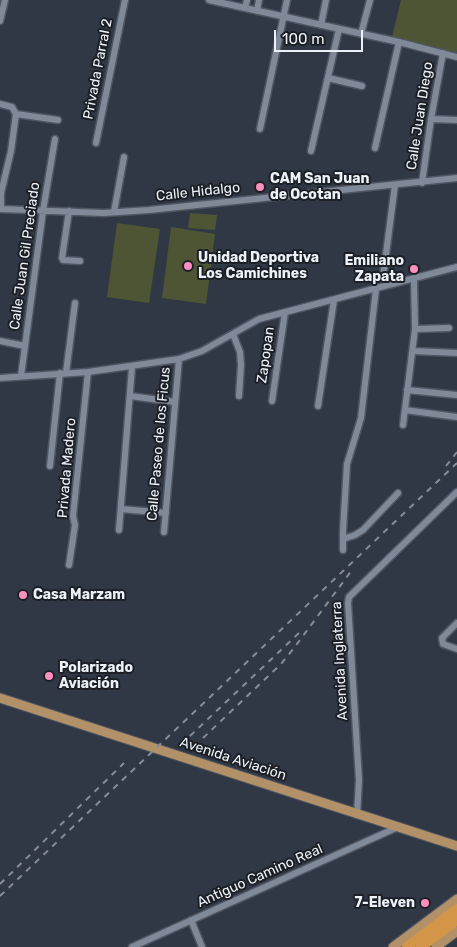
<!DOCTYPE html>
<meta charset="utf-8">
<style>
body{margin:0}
#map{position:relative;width:457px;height:947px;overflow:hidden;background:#313845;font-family:Rubik,sans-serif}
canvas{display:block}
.scale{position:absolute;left:274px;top:30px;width:89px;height:22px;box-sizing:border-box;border:2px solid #ecf1f9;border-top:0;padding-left:6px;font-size:15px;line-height:18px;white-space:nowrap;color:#ecf1f9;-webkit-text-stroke:4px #1c1f25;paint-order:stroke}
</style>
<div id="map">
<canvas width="457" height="947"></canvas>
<div class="scale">100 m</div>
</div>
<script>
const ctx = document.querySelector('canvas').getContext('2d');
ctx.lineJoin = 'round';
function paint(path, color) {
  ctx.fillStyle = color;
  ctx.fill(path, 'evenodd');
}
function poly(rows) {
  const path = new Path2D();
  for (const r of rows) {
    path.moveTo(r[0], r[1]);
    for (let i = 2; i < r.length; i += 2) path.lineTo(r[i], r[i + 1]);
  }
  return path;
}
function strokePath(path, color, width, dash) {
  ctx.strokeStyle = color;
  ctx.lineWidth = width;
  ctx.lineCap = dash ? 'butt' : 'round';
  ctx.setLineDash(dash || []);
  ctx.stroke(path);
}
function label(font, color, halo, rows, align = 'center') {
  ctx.font = font + ' Rubik,sans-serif';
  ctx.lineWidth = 4;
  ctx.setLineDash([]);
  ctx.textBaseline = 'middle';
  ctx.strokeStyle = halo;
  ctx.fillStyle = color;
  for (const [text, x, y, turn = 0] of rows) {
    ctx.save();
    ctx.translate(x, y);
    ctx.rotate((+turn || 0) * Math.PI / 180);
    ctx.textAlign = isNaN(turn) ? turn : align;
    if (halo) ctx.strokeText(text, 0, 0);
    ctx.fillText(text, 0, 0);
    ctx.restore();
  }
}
paint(poly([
 [401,0,457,0,457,53,392,37],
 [190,213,217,215,215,230,188,228],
 [117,223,160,229,149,303,107,297],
 [171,227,215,234,206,304,162,298]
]), '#4e5535');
const minor = poly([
 [209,0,399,42,457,57],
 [245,8,247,0],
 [257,11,259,0],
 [0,21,5,0],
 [321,25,326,0],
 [361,34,370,0],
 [328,78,362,86],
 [0,104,12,107,16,114,58,120],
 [431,119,457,120],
 [260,129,287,0],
 [96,143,125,0],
 [375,148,399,42],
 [311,151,339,29],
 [422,183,431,119,443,53],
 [0,209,104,213,149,210,457,178],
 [1,209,1,193,11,151,16,114],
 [69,211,62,258,63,260,80,261],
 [114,212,124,157],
 [383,277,395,185],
 [415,329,449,328],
 [233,334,240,352,241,365,239,396],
 [0,341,25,346],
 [413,351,457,353],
 [66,373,75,303],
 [21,376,43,211,55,139],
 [0,378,88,372,179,359,202,351,259,319,457,267],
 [407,390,457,395],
 [130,396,175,402],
 [272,401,285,312],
 [318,406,334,300],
 [405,410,457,417],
 [403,425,415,329,414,278],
 [50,466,60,373],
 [121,509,166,513],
 [119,530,132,367],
 [164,532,179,359],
 [343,539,355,535,363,530,398,493],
 [343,550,343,531,347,464,361,418,376,289],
 [69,565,75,525,73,516,88,372],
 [457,623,442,638,443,644,457,649],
 [357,815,359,780,348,603,349,597,457,492],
 [191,920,202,947],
 [132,947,398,827]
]);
const major = poly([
 [0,698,457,846],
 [393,947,457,899],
 [436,947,457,931]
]);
const highway = poly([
 [407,947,457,909],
 [421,947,457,920]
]);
strokePath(minor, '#4f5661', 9);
strokePath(major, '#4f5661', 11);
strokePath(highway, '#4f5661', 12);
strokePath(minor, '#808998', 6);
strokePath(major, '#b29168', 9);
strokePath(highway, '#d39648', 10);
strokePath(poly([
 [446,466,457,452],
 [190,736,299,633],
 [203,738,281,664,294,648,352,570],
 [0,884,124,763],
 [0,896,457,463]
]), '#878d98', 2, [6, 6]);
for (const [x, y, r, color] of [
 [260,187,5,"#fd8ec0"],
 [188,266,5,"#fd8ec0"],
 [414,269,5,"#fd8ec0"],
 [23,595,5,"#fd8ec0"],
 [49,676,5,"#fd8ec0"],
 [425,903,5,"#fd8ec0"]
]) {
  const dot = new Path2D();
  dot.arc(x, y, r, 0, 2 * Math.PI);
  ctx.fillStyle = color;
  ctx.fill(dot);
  strokePath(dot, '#1c1f25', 2);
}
label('14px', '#ecf1f9', '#1c1f25', [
 ["Privada Parral 2",98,69,-79],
 ["Calle Juan Diego",420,116,-81],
 ["Calle Hidalgo",198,192,-6],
 ["Calle Juan Gil Preciado",25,256,-82],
 ["Zapopan",266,355,-82],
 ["Calle Paseo de los Ficus",159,444,-85],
 ["Privada Madero",67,468,-85],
 ["Avenida Inglaterra",340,661,-93],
 ["Avenida Aviación",233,759,18],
 ["Antiguo Camino Real",260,876,-24]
]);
label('bold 14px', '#ecf1f9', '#1c1f25', [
 ["CAM San Juan",270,179],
 ["de Ocotan",270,195],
 ["Unidad Deportiva",198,258],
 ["Los Camichines",198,274],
 ["Emiliano",404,261,"right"],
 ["Zapata",404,277,"right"],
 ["Casa Marzam",33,595],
 ["Polarizado",59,668],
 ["Aviación",59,684],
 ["7-Eleven",415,903,"right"]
], 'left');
</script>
